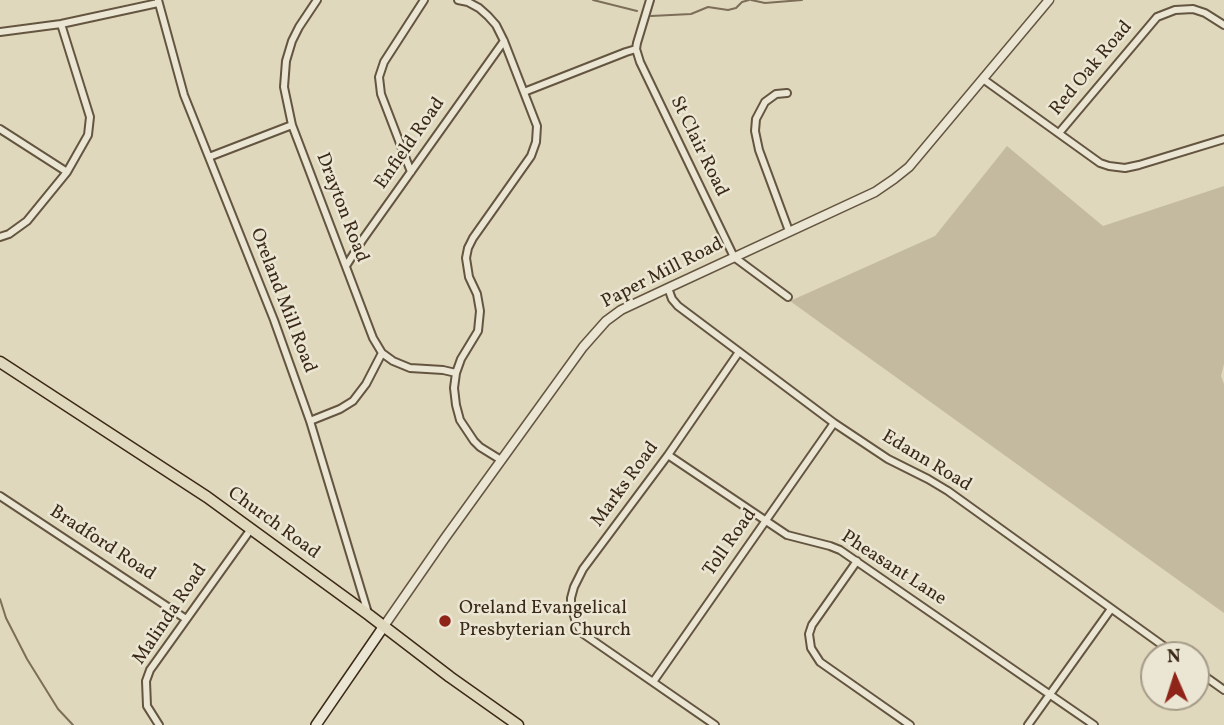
<!DOCTYPE html>
<style>
body{margin:0}
#map{position:relative;width:1224px;height:725px;overflow:hidden;background:#e0d8bc;font-family:Vollkorn,serif}
canvas{display:block}
.north{position:absolute;left:1140px;top:641px;width:70px;height:70px;box-sizing:border-box;background:#ebe6d3;border:2px solid #a59a88;border-radius:50%;rotate:357deg;font-size:19px;font-weight:700;line-height:28px;text-align:center;color:#3b2917}
.north::after{content:'';display:block;margin:auto;width:24px;height:32px;background:#8f2418;clip-path:polygon(50% 0,100% 100%,50% 72%,0 100%)}
</style>
<div id="map">
<canvas width="1224" height="725"></canvas>
<div class="north">N</div>
</div>
<script>
const ctx = document.querySelector('canvas').getContext('2d');
ctx.lineJoin = 'round';
function paint(path, color) {
  ctx.fillStyle = color;
  ctx.fill(path, 'evenodd');
}
function poly(rows) {
  const path = new Path2D();
  for (const r of rows) {
    path.moveTo(r[0], r[1]);
    for (let i = 2; i < r.length; i += 2) path.lineTo(r[i], r[i + 1]);
  }
  return path;
}
function strokePath(path, color, width, dash) {
  ctx.strokeStyle = color;
  ctx.lineWidth = width;
  ctx.lineCap = dash ? 'butt' : 'round';
  ctx.setLineDash(dash || []);
  ctx.stroke(path);
}
function label(font, color, halo, rows, align = 'center') {
  ctx.font = font + ' Vollkorn,serif';
  ctx.lineWidth = 5;
  ctx.setLineDash([]);
  ctx.textBaseline = 'middle';
  ctx.strokeStyle = halo;
  ctx.fillStyle = color;
  for (const [text, x, y, turn = 0] of rows) {
    ctx.save();
    ctx.translate(x, y);
    ctx.rotate((+turn || 0) * Math.PI / 180);
    ctx.textAlign = isNaN(turn) ? turn : align;
    if (halo) ctx.strokeText(text, 0, 0);
    ctx.fillText(text, 0, 0);
    ctx.restore();
  }
}
paint(poly([
 [1007,146,1103,226,1224,186,1224,364,1221,376,1224,384,1224,613,790,301,935,236]
]), '#c4baa0');
strokePath(poly([
 [593,0,637,11],
 [751,0,765,3,802,0],
 [651,16,691,14,708,7,728,10,736,8,742,2,749,0],
 [0,599,6,618,27,659,58,709,73,725]
]), '#7c6e58', 2);
const minor = poly([
 [158,0,184,95,274,320,310,421,368,613],
 [317,0,299,27,292,41,286,61,284,87,292,125,373,338,382,353,393,361,410,368,443,370,456,373],
 [458,0,468,2,479,8,488,16,496,25,504,41,537,126,536,142,531,156,473,238,468,248,466,258,469,277,477,294,480,311,478,331,461,359,456,373,454,388,456,405,460,420,474,441,480,447,501,460],
 [650,0,637,43,636,49,640,62,734,257,788,297],
 [0,32,61,24,158,3],
 [983,79,1100,163,1109,166,1125,168,1139,165,1224,139],
 [524,92,626,52,636,49],
 [787,93,776,94,765,102,756,119,755,131,759,150,789,231],
 [0,129,67,172],
 [1059,133,1157,17,1175,10,1193,9,1205,13,1224,25],
 [209,157,292,125],
 [411,172,381,94,379,77,384,62,424,0],
 [0,237,9,234,27,221,67,172,88,135,90,117,61,24],
 [346,266,363,239,504,41],
 [668,288,672,299,678,306,834,423,888,459,928,479,948,491,1176,655],
 [310,421,340,409,353,401,366,384,382,353],
 [668,455,787,535,830,546,840,550,1094,725],
 [0,496,186,619],
 [857,561,812,625,809,634,811,648,820,662,910,725],
 [1196,670,1224,690],
 [653,682,834,423],
 [159,725,147,706,146,681,150,670,251,529],
 [715,725,582,633,576,622,571,606,571,598,574,587,583,569,668,455,739,352],
 [1028,725,1111,609]
]);
const tertiary = poly([
 [384,626,445,538,583,347,606,321,621,310,668,288,875,192,894,179,909,167,1049,0]
]);
const secondary = poly([
 [316,725,384,626]
]);
const primary = poly([
 [0,362,207,497,369,615,450,677,518,725]
]);
strokePath(minor, '#645540', 10);
strokePath(tertiary, '#645540', 11);
strokePath(secondary, '#3b2917', 12);
strokePath(primary, '#3b2917', 13);
strokePath(minor, '#ebe6d3', 6);
strokePath(tertiary, '#ebe6d3', 8);
strokePath(secondary, '#ebe6d3', 9);
strokePath(primary, '#e0d8bc', 10);
for (const [x, y, r, color] of [
 [445,621,7,"#8f2418"]
]) {
  const dot = new Path2D();
  dot.arc(x, y, r, 0, 2 * Math.PI);
  ctx.fillStyle = color;
  ctx.fill(dot);
  strokePath(dot, '#ebe6d3', 2.5);
}
label('19px', '#3b2917', '#ebe6d3', [
 ["Red Oak Road",1092,69,-50],
 ["Enfield Road",411,144,-55],
 ["St Clair Road",698,147,64],
 ["Drayton Road",341,208,69],
 ["Paper Mill Road",663,274,-27],
 ["Oreland Mill Road",282,301,69],
 ["Edann Road",926,462,31],
 ["Marks Road",626,485,-54],
 ["Church Road",273,524,36],
 ["Toll Road",731,543,-55],
 ["Bradford Road",102,544,33],
 ["Pheasant Lane",893,569,33],
 ["Malinda Road",171,615,-56]
]);
label('19px', '#3b2917', '#ebe6d3', [
 ["Oreland Evangelical",459,610],
 ["Presbyterian Church",459,632]
], 'left');
</script>
